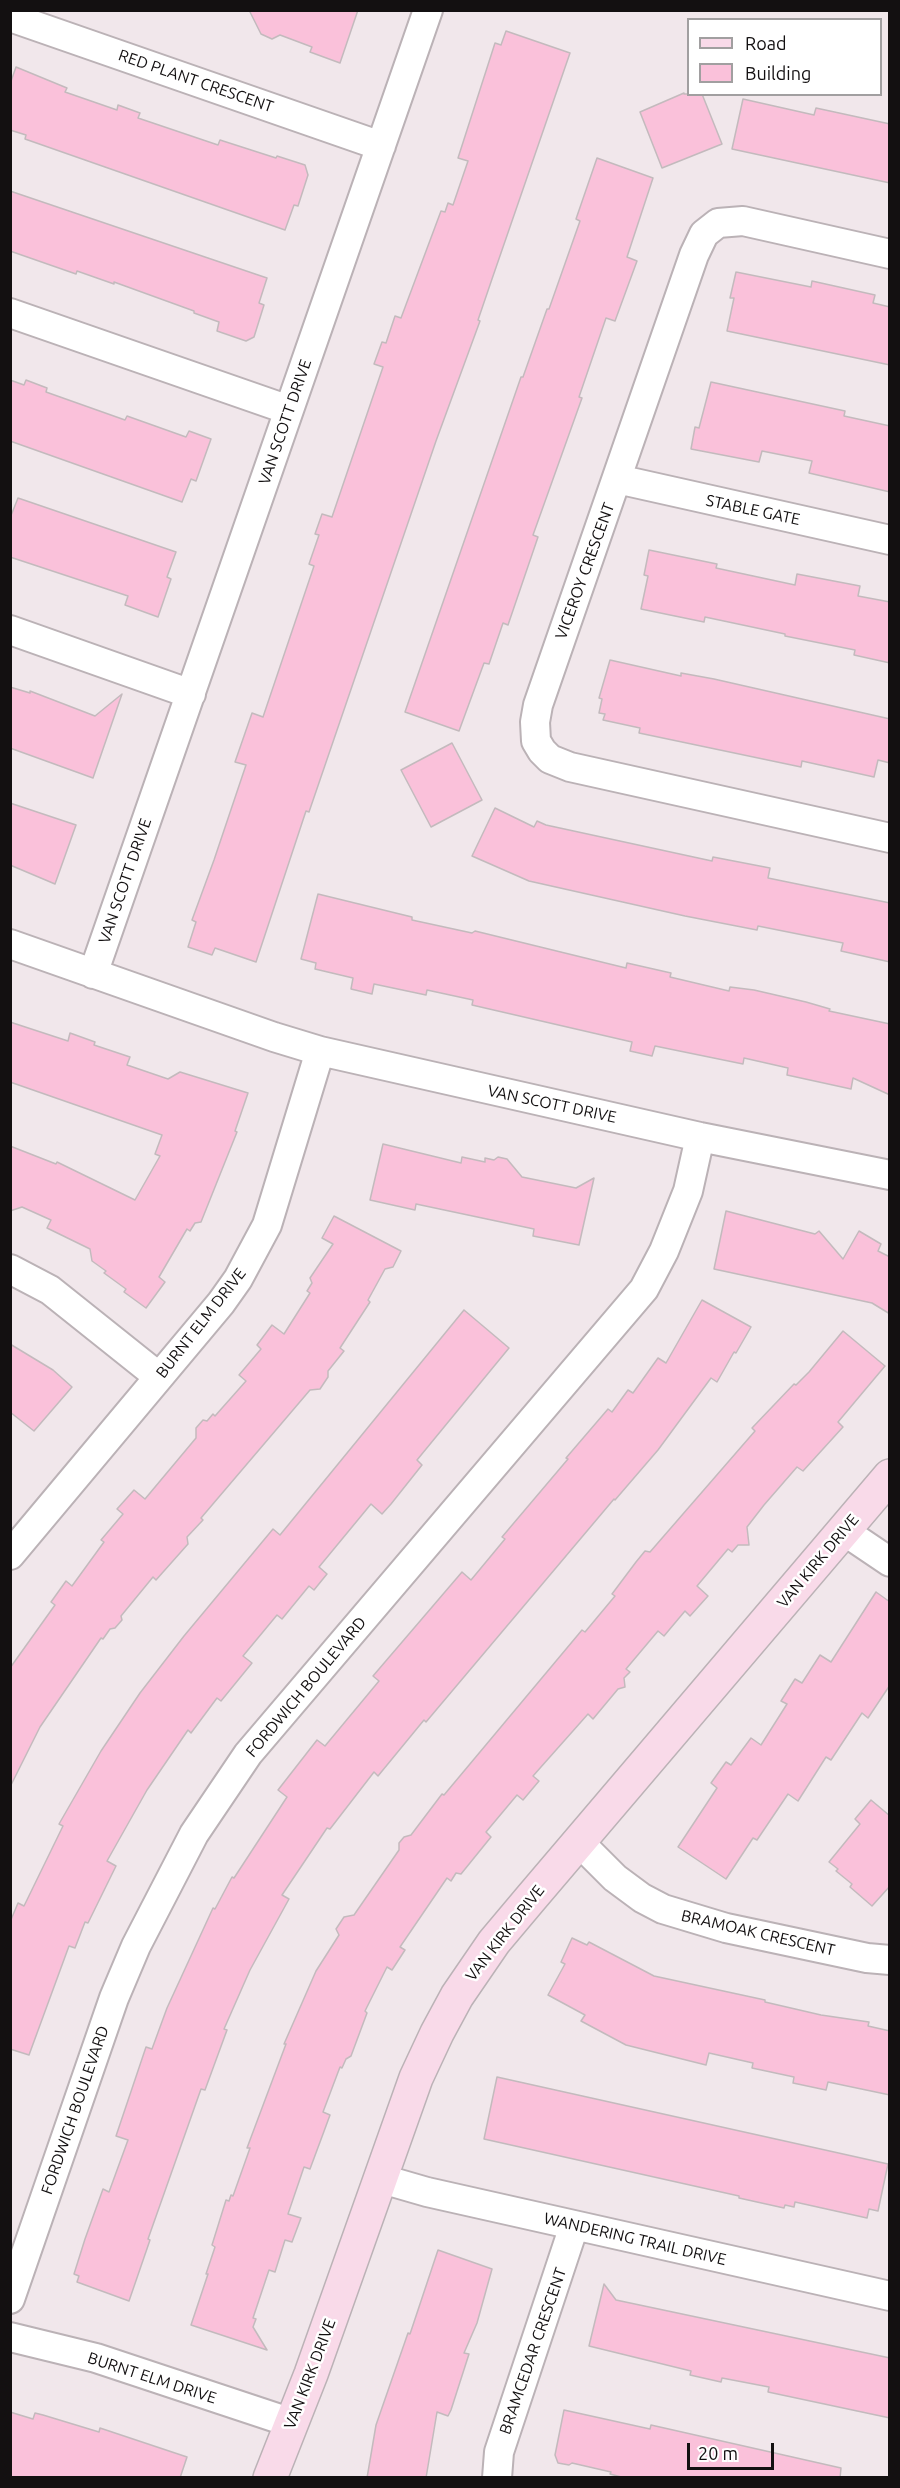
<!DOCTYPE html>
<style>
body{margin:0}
#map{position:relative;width:900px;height:2488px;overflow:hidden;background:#f1e7eb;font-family:Ubuntu,sans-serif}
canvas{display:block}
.frame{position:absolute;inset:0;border:12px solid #131011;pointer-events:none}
.legend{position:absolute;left:687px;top:18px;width:195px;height:78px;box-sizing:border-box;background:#fff;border:2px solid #a19fa0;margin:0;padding:8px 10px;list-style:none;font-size:18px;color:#131011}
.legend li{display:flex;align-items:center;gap:12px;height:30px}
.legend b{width:30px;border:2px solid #a19fa0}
.scale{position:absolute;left:687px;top:2443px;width:87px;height:27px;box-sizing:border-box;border:3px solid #131011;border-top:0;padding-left:8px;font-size:18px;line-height:21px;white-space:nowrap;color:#131011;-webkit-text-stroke:4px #fff;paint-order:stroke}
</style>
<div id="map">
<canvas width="900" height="2488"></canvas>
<div class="frame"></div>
<ul class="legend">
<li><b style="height:8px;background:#f9dae9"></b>Road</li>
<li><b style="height:16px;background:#fac1da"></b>Building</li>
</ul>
<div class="scale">20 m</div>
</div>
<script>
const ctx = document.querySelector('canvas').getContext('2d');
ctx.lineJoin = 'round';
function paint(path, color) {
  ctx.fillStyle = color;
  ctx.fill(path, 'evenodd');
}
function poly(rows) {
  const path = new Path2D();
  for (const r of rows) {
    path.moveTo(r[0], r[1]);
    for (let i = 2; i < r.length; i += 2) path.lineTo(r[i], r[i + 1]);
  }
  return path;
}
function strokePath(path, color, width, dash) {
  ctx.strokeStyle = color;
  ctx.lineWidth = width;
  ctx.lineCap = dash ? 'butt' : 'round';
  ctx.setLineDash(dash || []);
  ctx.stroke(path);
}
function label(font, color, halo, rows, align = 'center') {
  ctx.font = font + ' Ubuntu,sans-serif';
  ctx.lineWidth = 5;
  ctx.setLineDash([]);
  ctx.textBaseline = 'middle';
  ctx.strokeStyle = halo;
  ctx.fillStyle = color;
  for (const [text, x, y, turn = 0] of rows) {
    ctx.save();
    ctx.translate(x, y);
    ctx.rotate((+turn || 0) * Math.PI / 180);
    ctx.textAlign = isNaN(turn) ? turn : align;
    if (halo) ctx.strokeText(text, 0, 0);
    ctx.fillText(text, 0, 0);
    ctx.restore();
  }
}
const building = poly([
 [249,10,358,10,340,63,310,52,312,47,280,35,272,39,261,34,249,10],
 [506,31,570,53,492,279,478,320,480,321,436,441,309,812,306,811,303,820,256,962,215,948,212,955,188,947,196,922,192,920,214,860,246,765,235,762,252,713,263,717,314,566,309,564,319,535,315,534,322,514,332,517,383,367,374,364,382,342,386,343,395,316,401,318,441,211,445,212,448,203,453,205,468,161,458,158,495,43,501,45,506,31],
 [16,67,67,88,65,92,117,110,118,105,140,113,138,118,218,145,220,140,276,158,277,156,305,165,308,175,298,206,294,205,285,230,25,139,26,135,10,130,10,84,16,67],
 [684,93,684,94,702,94,722,144,662,168,640,112,684,93],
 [743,99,814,115,816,108,890,124,890,183,732,149,743,99],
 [597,158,653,178,627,257,637,261,615,321,606,318,579,397,582,398,533,535,538,537,508,625,503,623,489,664,484,663,459,731,405,712,521,377,523,377,547,309,549,309,580,221,576,219,597,158],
 [10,191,267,278,259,303,264,305,254,337,246,341,217,331,219,322,194,313,194,311,114,282,114,284,77,271,76,274,10,251,10,191],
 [736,272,811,287,812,281,875,295,873,303,890,307,890,365,727,331,734,298,730,298,736,272],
 [10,380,24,385,26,380,47,388,46,392,125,420,127,416,186,437,189,431,211,439,196,481,191,479,182,502,10,441,10,380],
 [711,382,845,411,844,416,890,426,890,492,809,473,812,461,762,451,759,462,691,449,695,427,699,428,711,382],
 [18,498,176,552,167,577,171,579,158,617,125,605,128,596,10,557,10,518,18,498],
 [649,550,717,564,716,568,795,585,797,574,860,586,858,596,890,602,890,663,854,655,855,650,785,636,785,634,705,617,704,622,641,609,648,576,644,575,649,550],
 [610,660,681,676,681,673,714,679,890,719,890,763,878,760,874,777,802,761,801,767,639,733,640,728,603,720,605,714,599,713,602,699,599,698,610,660],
 [10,687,30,693,30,691,95,716,122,694,93,778,10,748,10,687],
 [452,743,482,800,431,827,401,770,452,743],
 [10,803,76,825,55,884,10,865,10,803],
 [495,808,534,827,537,821,546,825,712,861,713,857,770,868,768,878,890,903,890,962,841,951,843,943,758,926,757,930,685,916,529,881,472,856,495,808],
 [318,894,412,917,412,920,472,933,475,931,626,968,627,963,671,973,670,977,729,991,730,987,754,990,806,1002,830,1009,829,1011,890,1024,890,1095,853,1078,851,1089,787,1075,788,1068,744,1058,743,1064,655,1046,652,1056,630,1051,632,1042,472,1005,473,1000,427,990,426,995,374,984,372,994,351,989,353,978,315,969,316,963,301,959,318,894],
 [10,1022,68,1041,70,1033,95,1042,94,1045,130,1057,127,1065,168,1079,180,1072,248,1093,235,1131,237,1132,201,1222,195,1223,190,1231,187,1229,159,1277,165,1282,146,1308,124,1292,126,1289,104,1273,106,1271,92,1261,90,1249,47,1228,51,1220,22,1207,10,1211,10,1146,56,1164,57,1162,135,1200,160,1156,155,1154,162,1135,10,1082,10,1022],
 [383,1144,461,1163,462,1157,485,1162,485,1158,494,1160,498,1157,507,1159,522,1177,576,1188,594,1178,579,1245,533,1236,534,1229,416,1204,415,1210,370,1200,383,1144],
 [726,1211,815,1234,819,1231,843,1259,859,1231,881,1244,878,1251,890,1257,890,1314,872,1303,714,1269,726,1211],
 [334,1216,401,1251,393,1267,385,1269,368,1300,370,1302,340,1348,344,1351,328,1371,328,1377,320,1389,310,1390,201,1518,203,1520,187,1537,188,1544,156,1580,153,1577,121,1616,122,1620,115,1628,110,1629,103,1639,101,1638,40,1727,10,1787,10,1668,55,1605,51,1602,66,1581,72,1586,104,1542,101,1540,123,1514,117,1509,134,1490,145,1499,196,1438,196,1428,203,1420,207,1421,213,1414,215,1416,246,1381,239,1375,261,1349,257,1345,272,1325,284,1334,310,1293,307,1291,312,1283,310,1278,333,1244,322,1238,334,1216],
 [702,1300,751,1327,736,1353,734,1352,717,1382,711,1378,658,1450,615,1500,614,1499,426,1722,424,1720,378,1776,374,1772,330,1829,327,1828,282,1895,289,1899,250,1970,224,2029,227,2030,205,2090,201,2089,148,2239,150,2240,129,2301,77,2282,79,2276,74,2274,85,2239,103,2189,109,2192,128,2140,116,2136,146,2047,152,2049,167,2008,213,1908,215,1909,232,1877,234,1878,287,1797,278,1790,317,1740,325,1746,379,1681,373,1676,462,1572,471,1580,505,1539,502,1537,568,1459,566,1458,608,1409,612,1412,628,1390,633,1393,658,1358,666,1363,702,1300],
 [464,1310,509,1348,417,1460,422,1465,391,1504,382,1514,371,1504,319,1567,327,1574,314,1590,309,1586,282,1619,277,1615,243,1656,252,1663,221,1701,217,1698,191,1733,188,1730,147,1790,107,1861,116,1866,88,1923,85,1922,75,1948,69,1946,29,2055,10,2049,10,1922,18,1903,24,1906,63,1826,59,1824,101,1751,140,1693,184,1636,273,1529,280,1535,464,1310],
 [843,1331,885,1366,838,1422,843,1427,803,1471,797,1467,764,1505,747,1527,749,1545,738,1545,732,1552,728,1549,697,1586,708,1596,690,1616,685,1611,664,1636,658,1631,626,1669,630,1672,624,1678,625,1687,618,1689,593,1719,588,1714,533,1776,539,1781,523,1800,517,1795,486,1832,491,1837,461,1874,456,1873,451,1881,447,1878,400,1947,405,1950,392,1970,387,1967,365,2011,367,2013,351,2056,346,2059,342,2068,340,2067,323,2112,330,2115,323,2134,310,2169,304,2167,288,2214,301,2218,292,2242,285,2240,275,2272,269,2270,253,2318,256,2319,253,2327,267,2350,191,2325,208,2274,206,2274,215,2247,212,2245,226,2200,229,2201,231,2195,233,2196,250,2148,247,2148,286,2044,284,2044,316,1971,339,1935,336,1929,344,1917,354,1915,399,1850,399,1843,404,1837,411,1835,442,1794,444,1795,582,1630,585,1632,615,1596,612,1594,636,1562,645,1551,650,1552,755,1431,752,1428,794,1384,796,1385,809,1372,843,1331],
 [10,1344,53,1370,72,1387,34,1431,10,1412,10,1344],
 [876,1592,890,1602,890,1685,868,1718,862,1713,831,1760,826,1757,798,1801,788,1794,757,1840,753,1838,726,1879,678,1847,717,1788,711,1783,726,1762,731,1765,751,1738,761,1745,787,1704,781,1701,795,1679,802,1683,820,1655,831,1662,876,1592],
 [871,1800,890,1816,890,1886,872,1906,850,1887,852,1884,836,1871,838,1869,829,1862,860,1824,855,1819,871,1800],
 [572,1938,587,1945,589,1942,654,1976,765,2000,765,2002,821,2015,869,2022,868,2026,890,2031,890,2095,828,2082,826,2090,793,2083,794,2077,752,2068,753,2063,709,2053,706,2065,626,2045,581,2021,585,2015,548,1995,565,1964,561,1962,572,1938],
 [497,2077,888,2164,878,2211,869,2209,867,2218,795,2202,794,2207,785,2205,784,2208,739,2198,739,2196,484,2139,497,2077],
 [438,2250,492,2269,477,2323,464,2353,469,2354,451,2410,448,2416,437,2412,426,2478,367,2478,376,2425,408,2333,410,2334,438,2250],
 [604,2284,616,2300,890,2358,890,2418,768,2392,769,2387,722,2378,721,2382,690,2375,691,2371,589,2346,604,2284],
 [564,2410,650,2429,651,2425,841,2468,840,2478,625,2478,610,2474,611,2472,572,2463,569,2465,558,2463,555,2455,564,2410],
 [10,2412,33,2419,35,2413,43,2415,99,2432,100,2428,187,2457,180,2478,10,2478,10,2412]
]);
paint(building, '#fac1da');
strokePath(building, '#c3babd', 1.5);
const street = poly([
 [10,17,381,146],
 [890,254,743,221,718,223,704,234,694,255,538,705,535,722,536,741,542,751,550,759,570,767,890,838],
 [10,313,289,410],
 [617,479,890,540],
 [10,630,191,694],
 [10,944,274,1037,320,1051,700,1137,890,1175],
 [93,974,428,10],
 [10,1269,50,1290,159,1377],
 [844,1531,890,1562],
 [10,1555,221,1303,238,1279,267,1225,320,1051],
 [579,1842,615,1878,642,1898,663,1909,726,1928,867,1958,890,1960],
 [382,2179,427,2192,890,2296],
 [10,2299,114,1998,136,1946,194,1834,248,1754,644,1289,664,1251,688,1191,700,1137],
 [10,2337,96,2358,292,2423],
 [497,2478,499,2452,574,2226]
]);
const secondary = poly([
 [270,2478,311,2374,416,2078,437,2033,457,1996,494,1942,531,1898,890,1476]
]);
strokePath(street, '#bbb2b6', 32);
strokePath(secondary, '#bbb2b6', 36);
strokePath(street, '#fff', 28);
strokePath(secondary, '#f9dae9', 33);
label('16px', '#131011', '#fff', [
 ["RED PLANT CRESCENT",196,81,19],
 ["VAN SCOTT DRIVE",285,422,-71],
 ["STABLE GATE",753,510,12],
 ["VICEROY CRESCENT",585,571,-70],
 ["VAN SCOTT DRIVE",125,881,-71],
 ["VAN SCOTT DRIVE",552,1104,12],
 ["BURNT ELM DRIVE",201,1323,-52],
 ["VAN KIRK DRIVE",818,1561,-50],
 ["FORDWICH BOULEVARD",306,1687,-50],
 ["VAN KIRK DRIVE",505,1933,-52],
 ["BRAMOAK CRESCENT",758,1933,13],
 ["FORDWICH BOULEVARD",75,2110,-71],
 ["WANDERING TRAIL DRIVE",635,2239,13],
 ["BRAMCEDAR CRESCENT",533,2351,-71],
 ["VAN KIRK DRIVE",310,2374,-69],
 ["BURNT ELM DRIVE",152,2378,18]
]);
</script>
